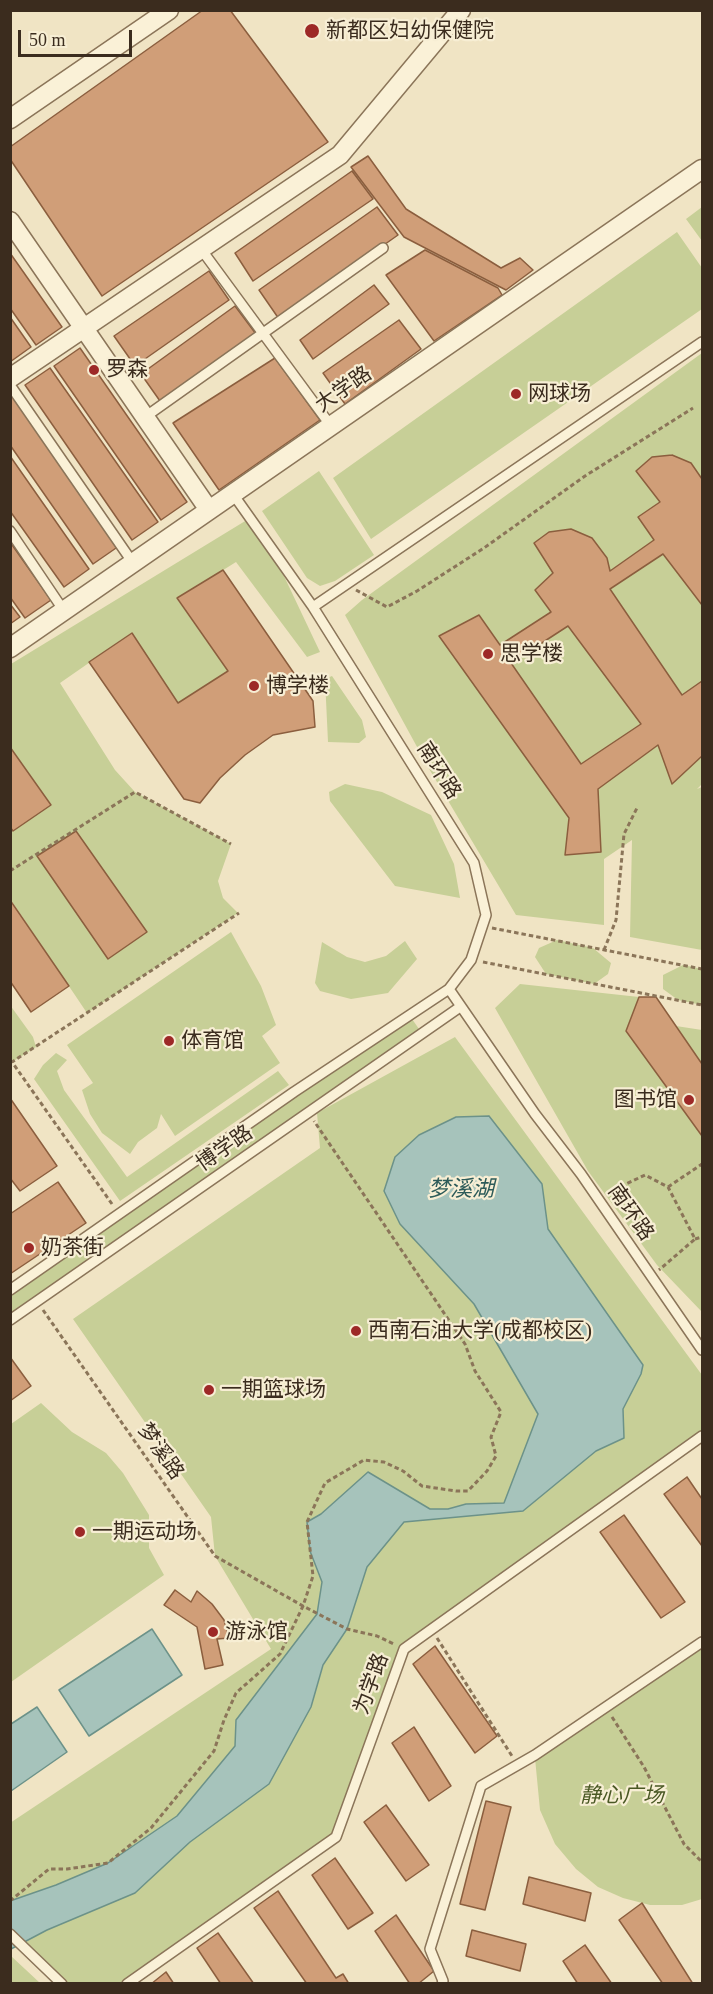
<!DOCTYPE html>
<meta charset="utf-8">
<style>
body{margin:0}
#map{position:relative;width:713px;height:1994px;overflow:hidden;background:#f0e4c4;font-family:"Times New Roman",serif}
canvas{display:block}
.frame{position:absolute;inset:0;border:12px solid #3b2c1e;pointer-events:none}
.scale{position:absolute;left:18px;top:30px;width:114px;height:27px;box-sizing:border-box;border:3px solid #3b2c1e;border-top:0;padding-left:8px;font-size:18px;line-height:21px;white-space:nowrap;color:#3b2c1e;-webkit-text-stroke:4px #f7eed4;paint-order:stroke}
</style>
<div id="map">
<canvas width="713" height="1994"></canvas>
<div class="frame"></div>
<div class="scale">50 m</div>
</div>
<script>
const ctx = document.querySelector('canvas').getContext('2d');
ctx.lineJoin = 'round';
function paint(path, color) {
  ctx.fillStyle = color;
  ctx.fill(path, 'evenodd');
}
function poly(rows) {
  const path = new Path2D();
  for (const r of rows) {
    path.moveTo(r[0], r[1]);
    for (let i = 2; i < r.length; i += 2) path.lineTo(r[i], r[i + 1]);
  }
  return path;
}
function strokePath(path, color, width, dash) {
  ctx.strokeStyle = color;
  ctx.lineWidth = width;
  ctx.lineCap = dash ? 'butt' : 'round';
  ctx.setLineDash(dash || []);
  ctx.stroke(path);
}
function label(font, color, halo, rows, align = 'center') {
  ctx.font = font + ' "Times New Roman","Noto Sans SC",serif';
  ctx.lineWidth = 4.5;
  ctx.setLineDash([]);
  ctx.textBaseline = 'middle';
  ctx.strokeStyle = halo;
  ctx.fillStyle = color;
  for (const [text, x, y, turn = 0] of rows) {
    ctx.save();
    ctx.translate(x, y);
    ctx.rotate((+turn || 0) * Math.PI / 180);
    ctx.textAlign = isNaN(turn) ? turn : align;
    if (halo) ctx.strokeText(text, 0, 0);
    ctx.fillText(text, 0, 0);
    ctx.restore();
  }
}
paint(poly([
 [702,207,702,241,686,219],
 [677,232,702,268,702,309,371,539,333,478],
 [702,353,702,784,697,789,702,787,702,950,630,937,632,840,604,859,604,925,516,915,428,767,345,615,362,600],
 [319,471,374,555,335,581,320,586,307,578,262,511],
 [255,515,320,652,307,657,236,562,177,599,228,671,178,703,132,633,60,683,115,770,135,792,231,844,218,881,223,898,238,913,87,1013,11,900,11,664],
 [332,676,362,720,366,737,359,743,328,742,325,679],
 [345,784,382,792,431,815,454,864,460,898,395,886,330,801,329,792],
 [231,932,261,986,276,1025,262,1036,280,1063,175,1136,161,1114,157,1128,138,1142,130,1154,102,1133,90,1114,82,1090,93,1083,67,1045],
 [557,940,593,948,611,963,608,974,594,984,546,974,535,957,539,948],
 [405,941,417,959,388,993,351,999,320,991,315,983,322,942,347,957,365,962,386,956],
 [683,965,702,969,702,1005,678,1000,663,989,663,975],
 [520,984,639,997,626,1031,702,1136,702,1312,657,1265,588,1171,495,1008],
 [10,1005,33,1037,36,1047,12,1062,10,1060],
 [410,1016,421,1032,11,1318,11,1292],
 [676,1026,702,1030,702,1064],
 [455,1037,702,1375,702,1434,401,1649,334,1836,124,1983,64,1983,11,1933,10,1823,271,1649,215,1556,211,1517,73,1319,320,1148,317,1113],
 [56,1053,67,1060,57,1071,64,1090,127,1177,278,1071,289,1085,120,1201,34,1079,43,1065],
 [41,1403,72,1432,106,1453,123,1473,149,1515,149,1548,164,1575,11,1682,11,1424],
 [702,1644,702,1899,682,1905,650,1905,623,1898,598,1887,576,1869,555,1844,540,1810,535,1758],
 [11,1956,40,1983,11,1983]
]), '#c7cf97');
const water = poly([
 [489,1116,542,1184,548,1229,643,1365,641,1374,623,1409,624,1438,596,1451,523,1511,404,1522,367,1567,347,1629,323,1665,311,1707,269,1784,190,1842,135,1893,47,1930,11,1949,10,1901,56,1885,108,1863,177,1816,235,1746,236,1720,317,1614,322,1582,310,1551,307,1522,321,1514,368,1472,430,1509,448,1509,466,1504,504,1503,538,1414,474,1304,400,1224,384,1191,395,1157,419,1135,456,1117,489,1116],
 [152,1629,182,1675,89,1736,59,1690,152,1629],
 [37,1707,67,1752,11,1791,11,1724,37,1707]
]);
paint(water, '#a6c3bb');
strokePath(water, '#6c9289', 1.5);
const building = poly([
 [203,10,230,10,328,142,102,296,10,159,10,147,203,10],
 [368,156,406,209,501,268,520,258,533,270,506,290,404,237,351,167,368,156],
 [352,171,373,199,253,281,235,253,352,171],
 [377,207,398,235,279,319,259,290,377,207],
 [425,250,498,288,502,295,434,341,386,275,425,250],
 [10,253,62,327,36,345,10,308,10,253],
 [209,271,229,300,135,366,114,336,209,271],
 [374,285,389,304,313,359,300,340,374,285],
 [235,306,256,334,160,401,141,374,235,306],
 [10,317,31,347,10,362,10,317],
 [399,320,421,349,345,404,323,373,399,320],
 [80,348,187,502,161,520,54,366,80,348],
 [275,358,320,420,219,490,173,423,275,358],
 [50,368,158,522,132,540,25,385,50,368],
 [10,392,119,546,93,564,10,445,10,392],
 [672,455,691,463,702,479,702,605,663,554,610,589,682,695,702,681,702,756,672,784,658,745,598,789,601,852,565,855,569,818,439,636,479,615,500,645,551,612,535,590,553,573,534,543,549,532,571,529,592,538,607,558,610,571,654,540,638,517,660,502,636,471,652,457,672,455],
 [568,626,641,724,581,764,511,663,568,626],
 [10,456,89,569,64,587,10,511,10,456],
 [10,542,51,600,25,618,10,597,10,542],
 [223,570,313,701,315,727,273,735,245,755,220,778,200,803,184,799,89,662,132,633,178,703,228,671,177,598,223,570],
 [10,604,20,617,10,624,10,604],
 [10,747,51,805,13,831,10,827,10,747],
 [76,831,147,932,108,959,37,856,76,831],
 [10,900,69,986,31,1012,10,981,10,900],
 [639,997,656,997,702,1064,702,1136,626,1031,639,997],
 [10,1098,57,1166,20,1191,10,1178,10,1098],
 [58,1182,86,1223,10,1274,10,1214,58,1182],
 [10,1357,31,1386,10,1401,10,1357],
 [687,1477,702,1499,702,1546,664,1494,687,1477],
 [624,1515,685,1602,661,1618,600,1532,624,1515],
 [175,1590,191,1602,197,1591,212,1604,224,1620,229,1638,217,1639,223,1665,205,1669,197,1627,164,1605,175,1590],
 [435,1646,497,1736,475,1753,413,1664,435,1646],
 [414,1727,451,1786,429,1801,392,1743,414,1727],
 [486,1801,511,1807,485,1910,460,1904,486,1801],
 [386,1805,429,1865,406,1881,364,1822,386,1805],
 [335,1858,373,1913,348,1929,312,1875,335,1858],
 [529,1877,591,1893,585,1921,523,1904,529,1877],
 [278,1891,336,1978,343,1974,349,1984,307,1984,254,1908,278,1891],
 [642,1903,693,1984,663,1984,619,1920,642,1903],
 [396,1915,434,1971,418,1984,410,1984,375,1931,396,1915],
 [472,1930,526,1944,520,1971,466,1956,472,1930],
 [218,1933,254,1984,221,1984,197,1948,218,1933],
 [585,1945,612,1984,578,1984,563,1961,585,1945],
 [166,1972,174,1984,151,1984,166,1972]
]);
paint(building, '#d09e78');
strokePath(building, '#8b5e3e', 1.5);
const service = poly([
 [201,249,331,426],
 [702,342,313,607,474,863,486,915,471,960,449,989,535,1114,581,1174,702,1350],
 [10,385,133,563],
 [145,417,383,248],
 [233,494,313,607],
 [10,531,64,611],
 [10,1290,294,1092,449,989],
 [10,1320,460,1007],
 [10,1934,62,1984],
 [127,1984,336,1837,404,1649,702,1436],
 [442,1984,443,1981,430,1949,481,1786,535,1755,702,1642]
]);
const minor = poly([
 [10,119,169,10],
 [10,221,209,510],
 [10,378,340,155,461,10],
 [10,648,702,169]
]);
strokePath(service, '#8b7559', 12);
strokePath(minor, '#8b7559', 21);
strokePath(poly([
 [356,590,387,607,417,591,484,548,585,476,693,408],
 [10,871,135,792,231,844],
 [492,928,702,969],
 [604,950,616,920,624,834,638,806],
 [483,962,702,1005],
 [668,1187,702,1164],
 [607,1193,645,1175,668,1187,695,1239,659,1270],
 [112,1204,12,1062,239,913],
 [695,1239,702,1237],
 [43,1310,215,1556,303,1606,347,1629,377,1636,394,1644],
 [437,1638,512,1756],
 [612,1717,644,1767,684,1844,702,1862],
 [10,1901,49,1869,67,1869,108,1863,151,1828,214,1751,224,1720,236,1693,280,1654,303,1606,313,1576,307,1522,325,1483,364,1460,384,1462,403,1471,422,1486,456,1491,468,1491,487,1471,496,1456,491,1437,501,1412,475,1371,465,1344,314,1121]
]), '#8b7559', 3, [4.5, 3]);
strokePath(service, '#faf1d7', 9);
strokePath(minor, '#faf1d7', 18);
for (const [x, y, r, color] of [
 [312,31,8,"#9d2927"],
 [94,370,6,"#9d2927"],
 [516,394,6,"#9d2927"],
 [488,654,6,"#9d2927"],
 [254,686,6,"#9d2927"],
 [169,1041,6,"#9d2927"],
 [689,1100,6,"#9d2927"],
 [29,1248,6,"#9d2927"],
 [356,1331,6,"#9d2927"],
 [209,1390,6,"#9d2927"],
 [80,1532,6,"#9d2927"],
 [213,1632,6,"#9d2927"]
]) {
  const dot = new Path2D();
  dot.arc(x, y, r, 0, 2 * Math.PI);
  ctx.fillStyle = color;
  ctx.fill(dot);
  strokePath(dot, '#f7eed4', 2);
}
label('21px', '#3b2c1e', '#f7eed4', [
 ["新都区妇幼保健院",326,31],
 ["罗森",106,370],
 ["网球场",528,394],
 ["思学楼",500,654],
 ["博学楼",266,686],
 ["体育馆",181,1041],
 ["图书馆",677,1100,"right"],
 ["奶茶街",41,1248],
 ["西南石油大学(成都校区)",368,1331],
 ["一期篮球场",221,1390],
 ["一期运动场",92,1532],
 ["游泳馆",225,1632]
], 'left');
label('21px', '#3b2c1e', '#f7eed4', [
 ["大学路",344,390,-35],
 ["南环路",438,771,58],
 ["博学路",225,1149,-35],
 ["南环路",630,1213,55],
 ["梦溪路",160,1452,55],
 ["为学路",372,1684,-70]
]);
label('italic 21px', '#4a5824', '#f7eed4', [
 ["静心广场",622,1796]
]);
label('italic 22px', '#2d5b59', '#f7eed4', [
 ["梦溪湖",461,1190]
]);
</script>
